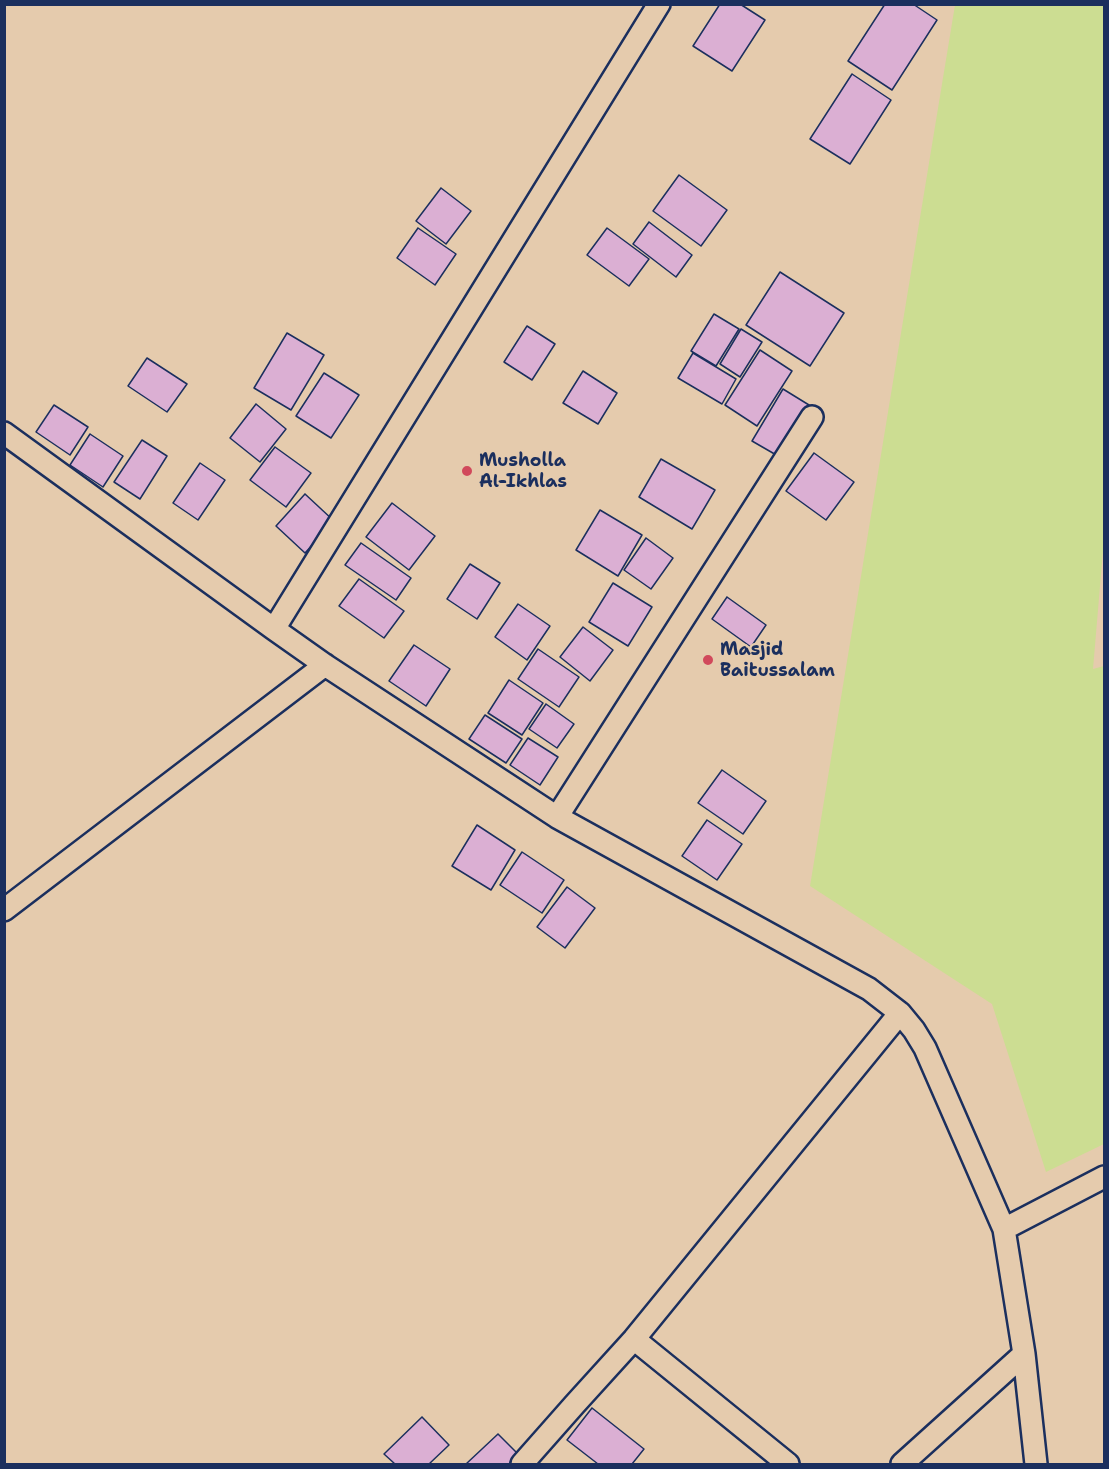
<!DOCTYPE html>
<style>
body{margin:0}
#map{position:relative;width:1109px;height:1469px;overflow:hidden;background:#e5cbad;font-family:"Shantell Sans",sans-serif}
canvas{display:block}
.frame{position:absolute;inset:0;border:6px solid #1b2f5e;pointer-events:none}
</style>
<div id="map">
<canvas width="1109" height="1469"></canvas>
<div class="frame"></div>
</div>
<script>
const ctx = document.querySelector('canvas').getContext('2d');
ctx.lineJoin = 'round';
function paint(path, color) {
  ctx.fillStyle = color;
  ctx.fill(path, 'evenodd');
}
function poly(rows) {
  const path = new Path2D();
  for (const r of rows) {
    path.moveTo(r[0], r[1]);
    for (let i = 2; i < r.length; i += 2) path.lineTo(r[i], r[i + 1]);
  }
  return path;
}
function strokePath(path, color, width, dash) {
  ctx.strokeStyle = color;
  ctx.lineWidth = width;
  ctx.lineCap = dash ? 'butt' : 'round';
  ctx.setLineDash(dash || []);
  ctx.stroke(path);
}
function label(font, color, halo, rows, align = 'center') {
  ctx.font = font + ' "Shantell Sans",sans-serif';
  ctx.lineWidth = 4.5;
  ctx.setLineDash([]);
  ctx.textBaseline = 'middle';
  ctx.strokeStyle = halo;
  ctx.fillStyle = color;
  for (const [text, x, y, turn = 0] of rows) {
    ctx.save();
    ctx.translate(x, y);
    ctx.rotate((+turn || 0) * Math.PI / 180);
    ctx.textAlign = isNaN(turn) ? turn : align;
    if (halo) ctx.strokeText(text, 0, 0);
    ctx.fillText(text, 0, 0);
    ctx.restore();
  }
}
paint(poly([
 [955,5,1104,5,1104,539,1093,669,1104,666,1104,1144,1046,1172,992,1004,810,886]
]), '#ccdd92');
const building = poly([
 [720,4,740,4,765,20,732,71,693,46,720,4],
 [885,4,913,4,937,20,892,90,848,61,885,4],
 [852,74,891,100,850,164,810,139,852,74],
 [679,175,727,210,701,246,653,211,679,175],
 [441,188,471,211,446,244,416,221,441,188],
 [649,222,692,255,676,277,633,244,649,222],
 [418,228,456,254,435,285,397,258,418,228],
 [607,228,649,259,629,286,587,255,607,228],
 [780,272,844,313,810,366,746,325,780,272],
 [714,314,739,329,716,366,691,351,714,314],
 [527,326,555,344,532,380,504,362,527,326],
 [741,329,762,342,740,377,720,364,741,329],
 [287,333,324,355,291,410,254,388,287,333],
 [760,350,792,371,757,426,725,405,760,350],
 [693,353,736,379,722,404,678,378,693,353],
 [147,358,187,384,167,412,128,386,147,358],
 [583,371,617,393,598,424,563,403,583,371],
 [324,373,359,395,331,438,296,416,324,373],
 [783,389,809,405,778,456,752,441,783,389],
 [256,404,286,429,260,462,230,438,256,404],
 [54,405,88,427,70,455,36,432,54,405],
 [90,434,123,456,103,487,70,465,90,434],
 [142,440,167,456,140,499,114,482,142,440],
 [275,447,311,473,286,507,250,480,275,447],
 [814,453,854,482,826,520,786,491,814,453],
 [661,459,715,490,692,529,639,497,661,459],
 [200,463,225,480,198,520,173,503,200,463],
 [305,494,334,521,305,553,276,526,305,494],
 [392,503,435,536,409,570,366,537,392,503],
 [600,510,642,535,618,576,576,550,600,510],
 [646,538,673,558,651,589,624,570,646,538],
 [361,543,411,578,396,600,345,565,361,543],
 [470,564,500,583,477,619,447,599,470,564],
 [359,579,404,611,384,638,339,606,359,579],
 [613,583,652,607,628,646,589,622,613,583],
 [727,597,766,625,751,647,712,619,727,597],
 [518,604,550,626,527,660,495,637,518,604],
 [583,627,613,650,590,681,560,657,583,627],
 [414,645,450,669,426,706,389,681,414,645],
 [538,649,579,677,559,707,518,679,538,649],
 [509,680,543,703,522,735,488,713,509,680],
 [546,704,574,724,557,748,529,729,546,704],
 [485,715,522,739,506,763,469,739,485,715],
 [528,738,558,757,540,785,510,765,528,738],
 [722,770,766,801,743,834,698,803,722,770],
 [707,820,742,844,717,880,682,856,707,820],
 [477,825,515,850,491,890,452,866,477,825],
 [522,852,564,880,542,913,500,885,522,852],
 [567,887,595,908,565,948,537,927,567,887],
 [592,1408,644,1449,632,1464,598,1464,567,1440,592,1408],
 [422,1417,449,1445,429,1464,395,1464,384,1454,422,1417],
 [498,1434,522,1458,515,1464,466,1464,498,1434]
]);
paint(building, '#dbafd3');
strokePath(building, '#1b2f5e', 1.5);
const minor = poly([
 [4,433,274,629,325,665,557,817,869,989,900,1013,914,1030,925,1048,1004,1229,1024,1354,1036,1464],
 [274,629,659,4],
 [557,817,812,417],
 [4,910,325,665],
 [1004,1229,1104,1177],
 [634,1339,788,1464],
 [522,1464,575,1404,634,1339,900,1013],
 [902,1464,1024,1354]
]);
strokePath(minor, '#1b2f5e', 26);
strokePath(minor, '#e5cbad', 21);
for (const [x, y, r, color] of [
 [467,471,6,"#d1495b"],
 [708,660,6,"#d1495b"]
]) {
  const dot = new Path2D();
  dot.arc(x, y, r, 0, 2 * Math.PI);
  ctx.fillStyle = color;
  ctx.fill(dot);
  strokePath(dot, '#e5cbad', 2);
}
label('bold 18px', '#1b2f5e', '#e5cbad', [
 ["Musholla",479,461],
 ["Al-Ikhlas",479,482],
 ["Masjid",720,650],
 ["Baitussalam",720,671]
], 'left');
</script>
